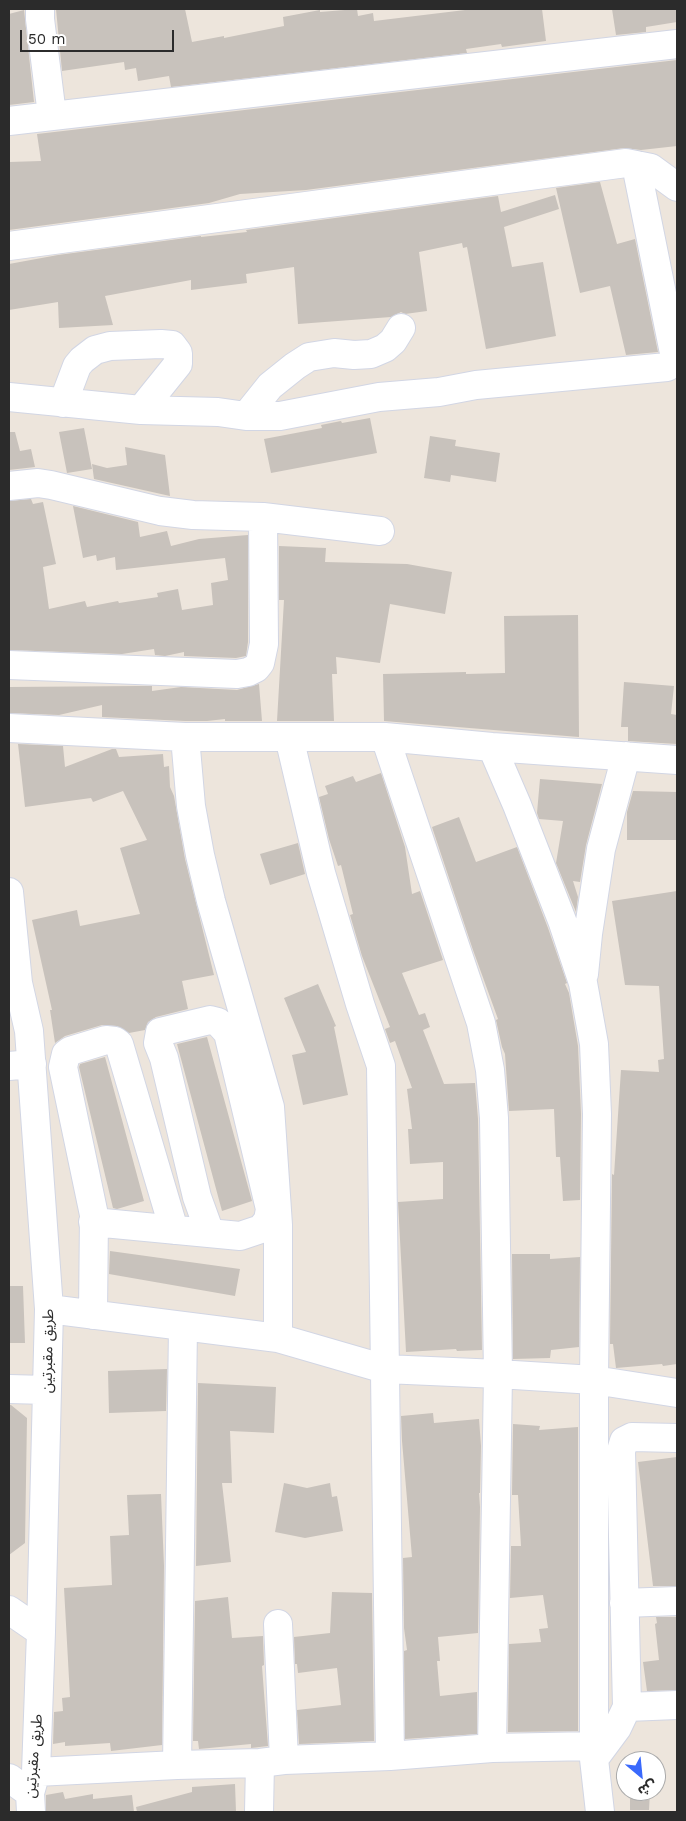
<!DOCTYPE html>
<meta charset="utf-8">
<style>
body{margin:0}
#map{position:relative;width:686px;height:1821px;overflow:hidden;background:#ede5dc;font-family:"Work Sans","Noto Sans Arabic",sans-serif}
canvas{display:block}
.frame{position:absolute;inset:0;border:10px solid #2b2b2b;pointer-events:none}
.north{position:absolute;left:616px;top:1751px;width:50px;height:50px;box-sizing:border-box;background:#fff;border:1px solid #aaa;border-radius:50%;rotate:152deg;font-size:14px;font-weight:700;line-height:20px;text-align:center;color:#2b2b2b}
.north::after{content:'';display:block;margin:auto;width:18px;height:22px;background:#3a69fc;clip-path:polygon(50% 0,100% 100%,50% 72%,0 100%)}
.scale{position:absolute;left:20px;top:30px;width:154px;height:22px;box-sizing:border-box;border:2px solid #2b2b2b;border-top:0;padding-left:6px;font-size:15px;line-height:18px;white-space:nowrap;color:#2b2b2b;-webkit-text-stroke:4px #fff;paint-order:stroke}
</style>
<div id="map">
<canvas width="686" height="1821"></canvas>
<div class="frame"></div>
<div class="north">ش</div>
<div class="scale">50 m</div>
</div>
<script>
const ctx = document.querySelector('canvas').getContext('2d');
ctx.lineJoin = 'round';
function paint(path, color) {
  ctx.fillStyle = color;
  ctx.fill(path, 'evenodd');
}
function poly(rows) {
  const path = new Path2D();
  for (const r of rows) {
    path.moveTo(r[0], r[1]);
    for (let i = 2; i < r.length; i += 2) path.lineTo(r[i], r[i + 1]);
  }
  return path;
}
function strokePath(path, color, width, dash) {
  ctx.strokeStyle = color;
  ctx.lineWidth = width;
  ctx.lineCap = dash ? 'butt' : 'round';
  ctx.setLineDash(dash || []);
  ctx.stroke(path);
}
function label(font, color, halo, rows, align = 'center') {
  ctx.font = font + ' "Work Sans","Noto Sans Arabic",sans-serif';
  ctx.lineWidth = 4.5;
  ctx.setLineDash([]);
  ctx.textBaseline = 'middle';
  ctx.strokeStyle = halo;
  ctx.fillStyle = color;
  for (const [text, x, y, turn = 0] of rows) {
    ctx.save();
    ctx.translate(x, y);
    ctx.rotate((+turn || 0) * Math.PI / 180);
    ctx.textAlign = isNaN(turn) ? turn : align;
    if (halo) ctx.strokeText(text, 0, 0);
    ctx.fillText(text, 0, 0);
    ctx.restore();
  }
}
paint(poly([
 [56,9,185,9,192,42,224,36,224,38,284,26,283,17,320,10,320,12,357,9,358,16,373,13,374,21,465,10,465,9,542,9,546,41,502,47,501,44,466,49,467,53,171,87,169,76,138,81,136,68,125,70,124,62,62,71],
 [612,9,677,9,677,22,646,27,646,32,616,35],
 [24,10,34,102,9,105,9,14],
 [677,60,677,146,641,150,624,148,306,190,240,194,209,203,9,230,9,162,41,161,37,134],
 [600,182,617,244,635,239,658,352,626,355,610,286,580,293,556,188],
 [555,195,559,209,504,227,512,267,543,262,556,336,486,349,467,247,463,248,462,243,419,252,427,311,405,314,401,312,391,317,298,324,294,267,246,274,247,283,191,290,191,280,105,296,113,325,59,328,58,302,9,310,9,264,58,255,201,236,201,237,247,232,246,230,498,196,501,212],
 [370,418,377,453,271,473,264,439,322,428,321,425,341,421,342,423],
 [84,428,92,469,67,473,59,432],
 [9,432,15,432,20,451,31,449,35,467,9,470],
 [430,436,456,440,455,446,500,453,496,482,451,475,450,482,424,478],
 [125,447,165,455,170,496,94,479,92,464,107,468,127,465],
 [31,499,33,504,43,502,56,564,43,567,49,609,85,601,87,607,118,601,119,603,158,597,157,593,178,589,182,610,213,605,211,583,228,580,225,558,116,570,115,557,97,561,96,555,83,558,73,506,138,522,140,537,167,531,171,546,199,539,248,535,248,642,246,656,236,658,184,656,184,652,165,656,155,655,154,649,122,654,9,650,9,501],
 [279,546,326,548,325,562,407,564,452,572,445,614,390,604,380,663,336,657,337,674,332,674,334,721,277,721,284,600,279,600],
 [578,615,579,737,384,721,383,674,466,672,466,674,505,673,504,616],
 [624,682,674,686,671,714,677,715,677,744,628,741,628,727,621,727],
 [259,684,262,721,225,721,225,719,207,721,185,721,102,717,102,705,59,715,9,713,9,687,139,686,152,686,152,691,181,687,237,690],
 [18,744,63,746,65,767,112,749,116,749,119,757,163,754,164,767,169,766,170,787,174,796,185,859,214,975,182,981,188,1009,156,1017,148,1022,145,1030,129,1033,117,1026,102,1025,65,1036,55,1043,50,1010,52,1010,32,920,77,910,80,926,140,914,120,848,147,840,123,791,93,802,91,798,25,807],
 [381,773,405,847,412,894,420,891,443,960,402,973,419,1015,425,1013,430,1027,423,1030,444,1084,475,1083,478,1119,482,1350,457,1351,456,1349,406,1352,398,1202,443,1199,443,1162,410,1164,408,1129,412,1129,407,1089,412,1088,395,1041,390,1043,385,1029,390,1027,362,956,350,915,353,914,341,865,338,866,329,839,319,797,328,794,325,786,353,776,356,782],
 [540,779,602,784,586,845,580,882,573,881,578,897,576,912,556,863,563,821,539,819,537,813],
 [633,791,677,792,677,840,627,840,627,812],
 [459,817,476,862,517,847,548,928,567,983,565,984,569,993,578,1046,581,1114,580,1200,563,1201,560,1157,556,1157,554,1109,509,1111,505,1054,502,1047,496,1020,498,1019,473,950,432,827],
 [298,843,305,874,270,885,260,854],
 [677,891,677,1364,663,1366,662,1364,616,1368,613,1344,610,1344,612,1174,614,1175,621,1070,659,1072,658,1060,664,1059,659,986,625,985,612,901],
 [318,984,336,1026,334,1027,348,1095,303,1105,292,1055,306,1052,284,998],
 [207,1037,252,1201,222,1211,177,1044],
 [105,1057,144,1201,117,1209,113,1208,79,1067,80,1064],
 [110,1251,240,1269,235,1296,109,1274],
 [512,1254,550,1254,550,1259,580,1257,579,1347,551,1350,550,1358,513,1359],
 [9,1286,23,1286,25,1343,9,1343],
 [167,1369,166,1411,109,1413,108,1371],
 [198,1383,276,1387,274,1433,230,1431,232,1483,222,1483,231,1562,196,1566],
 [9,1405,11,1405,27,1418,25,1543,9,1555],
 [433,1413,434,1423,479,1419,481,1446,480,1493,479,1493,480,1507,478,1633,438,1637,440,1661,437,1661,440,1696,477,1692,477,1734,405,1739,404,1651,407,1650,404,1628,403,1558,412,1557,402,1441,401,1416],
 [513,1424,540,1426,539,1430,578,1427,578,1731,508,1732,509,1644,541,1642,539,1629,548,1628,543,1595,510,1598,511,1546,521,1546,518,1495,512,1495],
 [677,1457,677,1586,653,1586,638,1462],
 [284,1483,307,1488,330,1483,332,1497,337,1496,343,1531,305,1538,275,1532],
 [161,1494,164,1566,162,1745,111,1751,110,1743,65,1746,65,1742,53,1744,54,1712,63,1711,62,1698,70,1697,64,1588,112,1585,110,1536,129,1535,127,1495],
 [332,1592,372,1593,374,1741,299,1744,297,1710,341,1705,337,1668,298,1673,297,1664,295,1664,294,1637,330,1633],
 [228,1597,232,1638,263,1636,264,1665,262,1666,268,1746,251,1748,251,1744,199,1749,198,1741,193,1741,195,1601],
 [656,1617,677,1617,677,1690,647,1691,643,1662,659,1660,655,1624,657,1623],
 [235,1784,236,1812,137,1812,136,1807,192,1792,192,1787],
 [630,1791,650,1791,649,1810,630,1810],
 [63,1792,65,1799,93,1794,93,1799,132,1795,134,1812,46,1812,46,1795]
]), '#c8c2bc');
const minor = poly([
 [40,9,40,19,52,115],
 [9,121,677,44],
 [9,246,626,163,651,168,677,187],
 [9,397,141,410,218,412,246,416,280,416,379,397,439,392,476,385,667,367,672,364,675,358,636,165],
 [63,403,77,366,82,360,95,350,110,346,161,344,172,345,178,353,178,364,141,410],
 [246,416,270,386,295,366,309,357,334,353,354,355,371,354,385,348,393,341,401,328],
 [9,486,38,483,51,485,160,511,193,515,263,517,380,531],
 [9,665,237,674,248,672,256,668,260,663,264,644,263,517],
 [9,728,185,737,385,737,492,747,677,760],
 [185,737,191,806,200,855,211,901,270,1107,278,1225,278,1338],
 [289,737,321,873,360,1004,381,1066,390,1756],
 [385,737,481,1023,490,1070,494,1118,498,1374,492,1748],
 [492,747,517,805,563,923,583,983,594,1044,597,1114,594,1380,594,1759,600,1812],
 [9,892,18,983,29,1031,49,1309,41,1632,36,1772,30,1793,31,1812],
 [584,974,588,934,601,849,626,756],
 [9,1066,32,1064],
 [93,1222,240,1236,261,1229,268,1220,270,1209,228,1033,218,1022,210,1020,160,1032,158,1043,164,1058,197,1197,210,1233],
 [49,1309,278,1338,385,1369,498,1374,594,1380,677,1393],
 [93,1315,94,1215,63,1067,66,1054,70,1051,106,1040,115,1041,119,1044,174,1230],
 [9,1389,47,1390],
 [624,1603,677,1601],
 [9,1610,41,1632],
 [278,1624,284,1760],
 [627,1707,677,1705],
 [594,1759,617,1728,627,1707,621,1451,624,1441,632,1437,677,1438],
 [177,1765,183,1327],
 [36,1772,177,1765,260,1763,284,1760,390,1756,492,1748,594,1746],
 [9,1778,30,1793],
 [259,1812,260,1763]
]);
strokePath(minor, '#d2d6e4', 30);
strokePath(minor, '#fff', 28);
label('15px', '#2b2b2b', '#fff', [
 ["طريق مقبرتين",48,1351,-89],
 ["طريق مقبرتين",34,1756,-85]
]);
</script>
